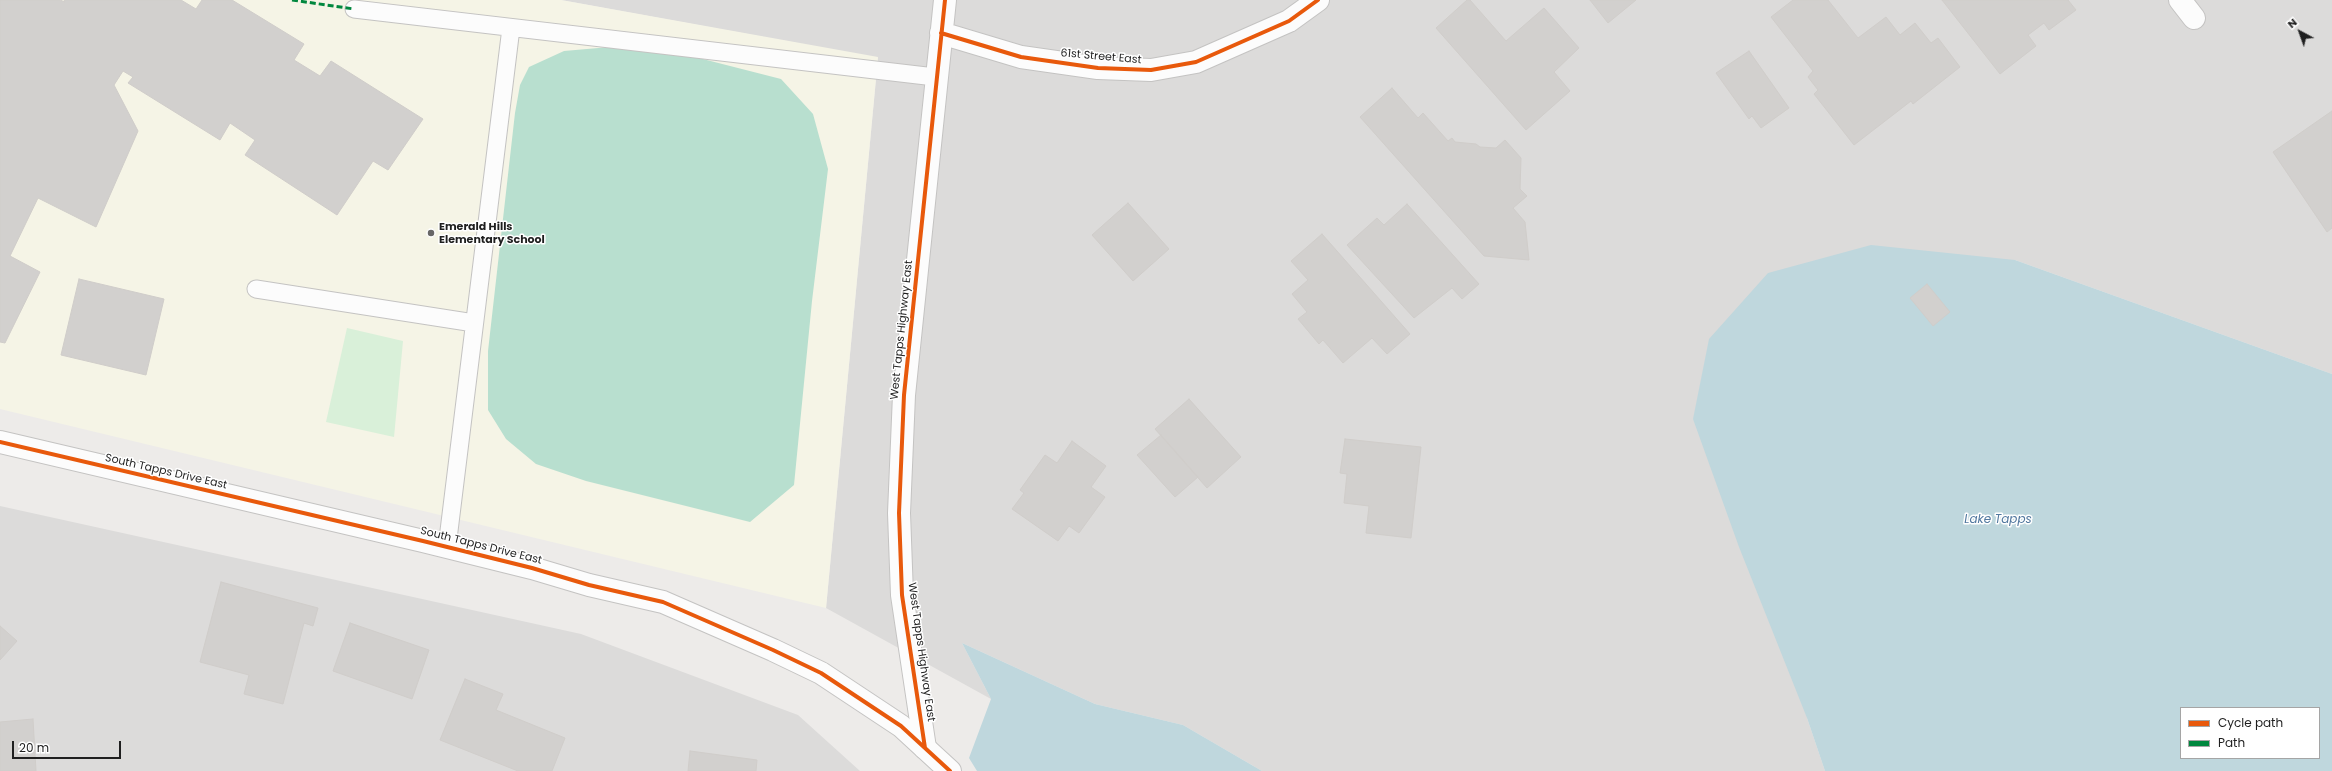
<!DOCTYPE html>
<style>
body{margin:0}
#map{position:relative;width:2332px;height:771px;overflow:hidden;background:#edebe9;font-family:Poppins,sans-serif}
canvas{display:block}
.legend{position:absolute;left:2180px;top:707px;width:140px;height:52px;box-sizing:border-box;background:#fff;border:1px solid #a5a5a5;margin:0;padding:5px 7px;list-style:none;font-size:12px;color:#1f1f1f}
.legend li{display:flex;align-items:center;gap:8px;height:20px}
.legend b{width:20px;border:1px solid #a5a5a5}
.north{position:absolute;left:2280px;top:12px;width:40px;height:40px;-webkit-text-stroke:3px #fff;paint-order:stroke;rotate:319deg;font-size:11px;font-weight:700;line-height:16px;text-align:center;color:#1f1f1f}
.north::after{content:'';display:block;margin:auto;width:14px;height:18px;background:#1f1f1f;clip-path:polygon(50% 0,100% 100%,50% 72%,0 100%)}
.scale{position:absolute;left:12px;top:741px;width:109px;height:18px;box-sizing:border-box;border:2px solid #1f1f1f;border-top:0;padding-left:5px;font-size:12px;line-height:14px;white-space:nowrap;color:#1f1f1f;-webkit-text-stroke:3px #fff;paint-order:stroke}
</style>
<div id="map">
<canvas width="2332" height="771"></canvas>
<ul class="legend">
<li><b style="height:5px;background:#e8590c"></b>Cycle path</li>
<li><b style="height:5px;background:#00873e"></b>Path</li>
</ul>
<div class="north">N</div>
<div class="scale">20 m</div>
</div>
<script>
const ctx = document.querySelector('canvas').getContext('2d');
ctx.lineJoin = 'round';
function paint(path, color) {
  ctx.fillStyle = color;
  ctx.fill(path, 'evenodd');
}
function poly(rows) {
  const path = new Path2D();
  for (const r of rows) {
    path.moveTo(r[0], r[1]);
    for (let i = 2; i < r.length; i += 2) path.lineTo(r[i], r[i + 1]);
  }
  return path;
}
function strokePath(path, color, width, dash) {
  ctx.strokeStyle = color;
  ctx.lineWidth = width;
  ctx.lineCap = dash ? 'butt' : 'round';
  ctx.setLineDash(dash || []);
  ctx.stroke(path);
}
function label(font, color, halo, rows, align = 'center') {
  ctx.font = font + ' Poppins,sans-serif';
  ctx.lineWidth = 3;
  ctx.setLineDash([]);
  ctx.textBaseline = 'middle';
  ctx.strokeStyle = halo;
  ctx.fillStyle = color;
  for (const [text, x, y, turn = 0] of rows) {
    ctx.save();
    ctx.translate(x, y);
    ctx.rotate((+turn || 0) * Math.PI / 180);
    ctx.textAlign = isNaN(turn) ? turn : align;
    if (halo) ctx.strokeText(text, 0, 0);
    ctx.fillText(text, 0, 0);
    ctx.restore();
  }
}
paint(poly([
 [561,0,2332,0,2332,374,2015,260,1807,718,1825,771,1262,771,1183,725,1095,704,962,643,991,699,826,608,878,58],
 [0,506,581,634,798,715,860,771,0,771]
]), '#dcdbda');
paint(poly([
 [0,0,561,0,878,57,826,608,0,409]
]), '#f5f4e6');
paint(poly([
 [347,328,403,341,394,437,326,422]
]), '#d9f0d9');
paint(poly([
 [644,44,781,79,813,114,828,169,812,301,794,485,750,522,586,481,536,464,506,439,488,410,488,351,515,113,520,85,529,67,564,51]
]), '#b8dfcf');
paint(poly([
 [1871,245,2015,260,2332,374,2332,771,1825,771,1807,718,1739,547,1693,419,1709,339,1768,273],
 [2181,708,2319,708,2319,758,2181,758],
 [962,643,1095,704,1183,725,1262,771,977,771,969,758,991,699]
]), '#bfd7dd');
const building = poly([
 [0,0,60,0,65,2,64,0,181,0,196,9,202,0,232,0,304,44,294,60,320,76,331,61,423,119,388,170,373,161,337,215,245,155,255,140,230,123,220,140,128,83,133,77,123,71,114,85,138,131,96,227,38,198,10,256,40,272,5,343,0,342,0,0],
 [1467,0,1470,0,1506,41,1544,8,1579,48,1554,72,1570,91,1526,130,1436,28,1467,0],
 [1590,0,1636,0,1608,23,1590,0],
 [1793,0,1828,0,1858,38,1886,17,1900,35,1915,23,1931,43,1938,38,1960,67,1913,104,1911,101,1854,145,1814,94,1818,90,1808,77,1813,71,1771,17,1793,0],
 [1942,0,2068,0,2076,10,2049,30,2044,23,2028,35,2036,46,2000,74,1942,0],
 [1749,51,1789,108,1761,128,1752,116,1749,119,1716,73,1749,51],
 [1392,88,1418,118,1423,113,1448,141,1452,138,1455,142,1476,144,1480,147,1496,148,1505,140,1521,158,1520,189,1527,196,1513,208,1525,222,1529,260,1484,256,1360,117,1392,88],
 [2332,111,2332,228,2327,232,2273,152,2332,111],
 [1128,203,1169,249,1133,281,1092,235,1128,203],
 [1407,204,1479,284,1462,299,1452,288,1414,318,1347,245,1377,218,1384,225,1407,204],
 [1322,234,1410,334,1387,354,1372,338,1343,363,1323,340,1319,344,1298,319,1307,312,1292,294,1308,280,1291,261,1322,234],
 [79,279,164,299,146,375,61,355,79,279],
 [1927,284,1950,312,1933,326,1910,298,1927,284],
 [1189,399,1241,457,1207,488,1155,429,1189,399],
 [1161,435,1198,477,1175,497,1137,455,1161,435],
 [1345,439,1421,447,1411,538,1366,533,1369,506,1344,503,1347,474,1340,473,1345,439],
 [1072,441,1106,466,1091,487,1105,497,1079,533,1069,526,1058,541,1012,509,1024,493,1020,490,1045,455,1057,463,1072,441],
 [221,582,318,608,313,626,304,623,283,704,244,694,249,675,200,662,221,582],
 [350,623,429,650,412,699,333,671,350,623],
 [0,626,17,641,0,660,0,626],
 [465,679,503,694,496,710,565,738,552,771,518,771,440,740,465,679],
 [33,719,36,771,0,771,0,722,33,719],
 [690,751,757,760,756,771,688,771,690,751]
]);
paint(building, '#d2d0ce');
strokePath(building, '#d0cdca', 1);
const service = poly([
 [354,9,935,77],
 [256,289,474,323],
 [447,547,511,28]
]);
const minor = poly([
 [2180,0,2194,18],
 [941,33,1021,57,1098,68,1151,70,1196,62,1289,21,1318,0],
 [925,748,902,595,899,513,904,395,945,0]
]);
const tertiary = poly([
 [0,442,423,541,532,568,589,585,663,602,773,650,821,673,901,726,950,771]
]);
strokePath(service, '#c4c3c2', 19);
strokePath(minor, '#c4c3c2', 24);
strokePath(tertiary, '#c4c3c2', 24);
strokePath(service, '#fcfcfc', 17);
strokePath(minor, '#fcfcfc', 22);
strokePath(tertiary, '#fcfcfc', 22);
strokePath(poly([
 [292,0,354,9]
]), '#00873e', 3, [6, 3]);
strokePath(poly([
 [941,33,1021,57,1098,68,1151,70,1196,62,1289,21,1318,0],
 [0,442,423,541,532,568,589,585,663,602,773,650,821,673,901,726,950,771],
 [925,748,902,595,899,513,904,395,945,0]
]), '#e8590c', 4);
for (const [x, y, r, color] of [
 [431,233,4,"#676666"]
]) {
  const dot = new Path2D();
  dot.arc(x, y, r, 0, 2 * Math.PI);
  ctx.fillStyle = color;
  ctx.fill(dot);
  strokePath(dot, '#fff', 1.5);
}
label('11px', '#1f1f1f', '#fff', [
 ["61st Street East",1101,57,5],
 ["West Tapps Highway East",902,330,-84],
 ["South Tapps Drive East",166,472,13],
 ["South Tapps Drive East",481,546,14],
 ["West Tapps Highway East",921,652,82]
]);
label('bold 11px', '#1f1f1f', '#fff', [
 ["Emerald Hills",439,227],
 ["Elementary School",439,240]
], 'left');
label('italic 12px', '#52789f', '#fff', [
 ["Lake Tapps",1998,520]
]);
</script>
